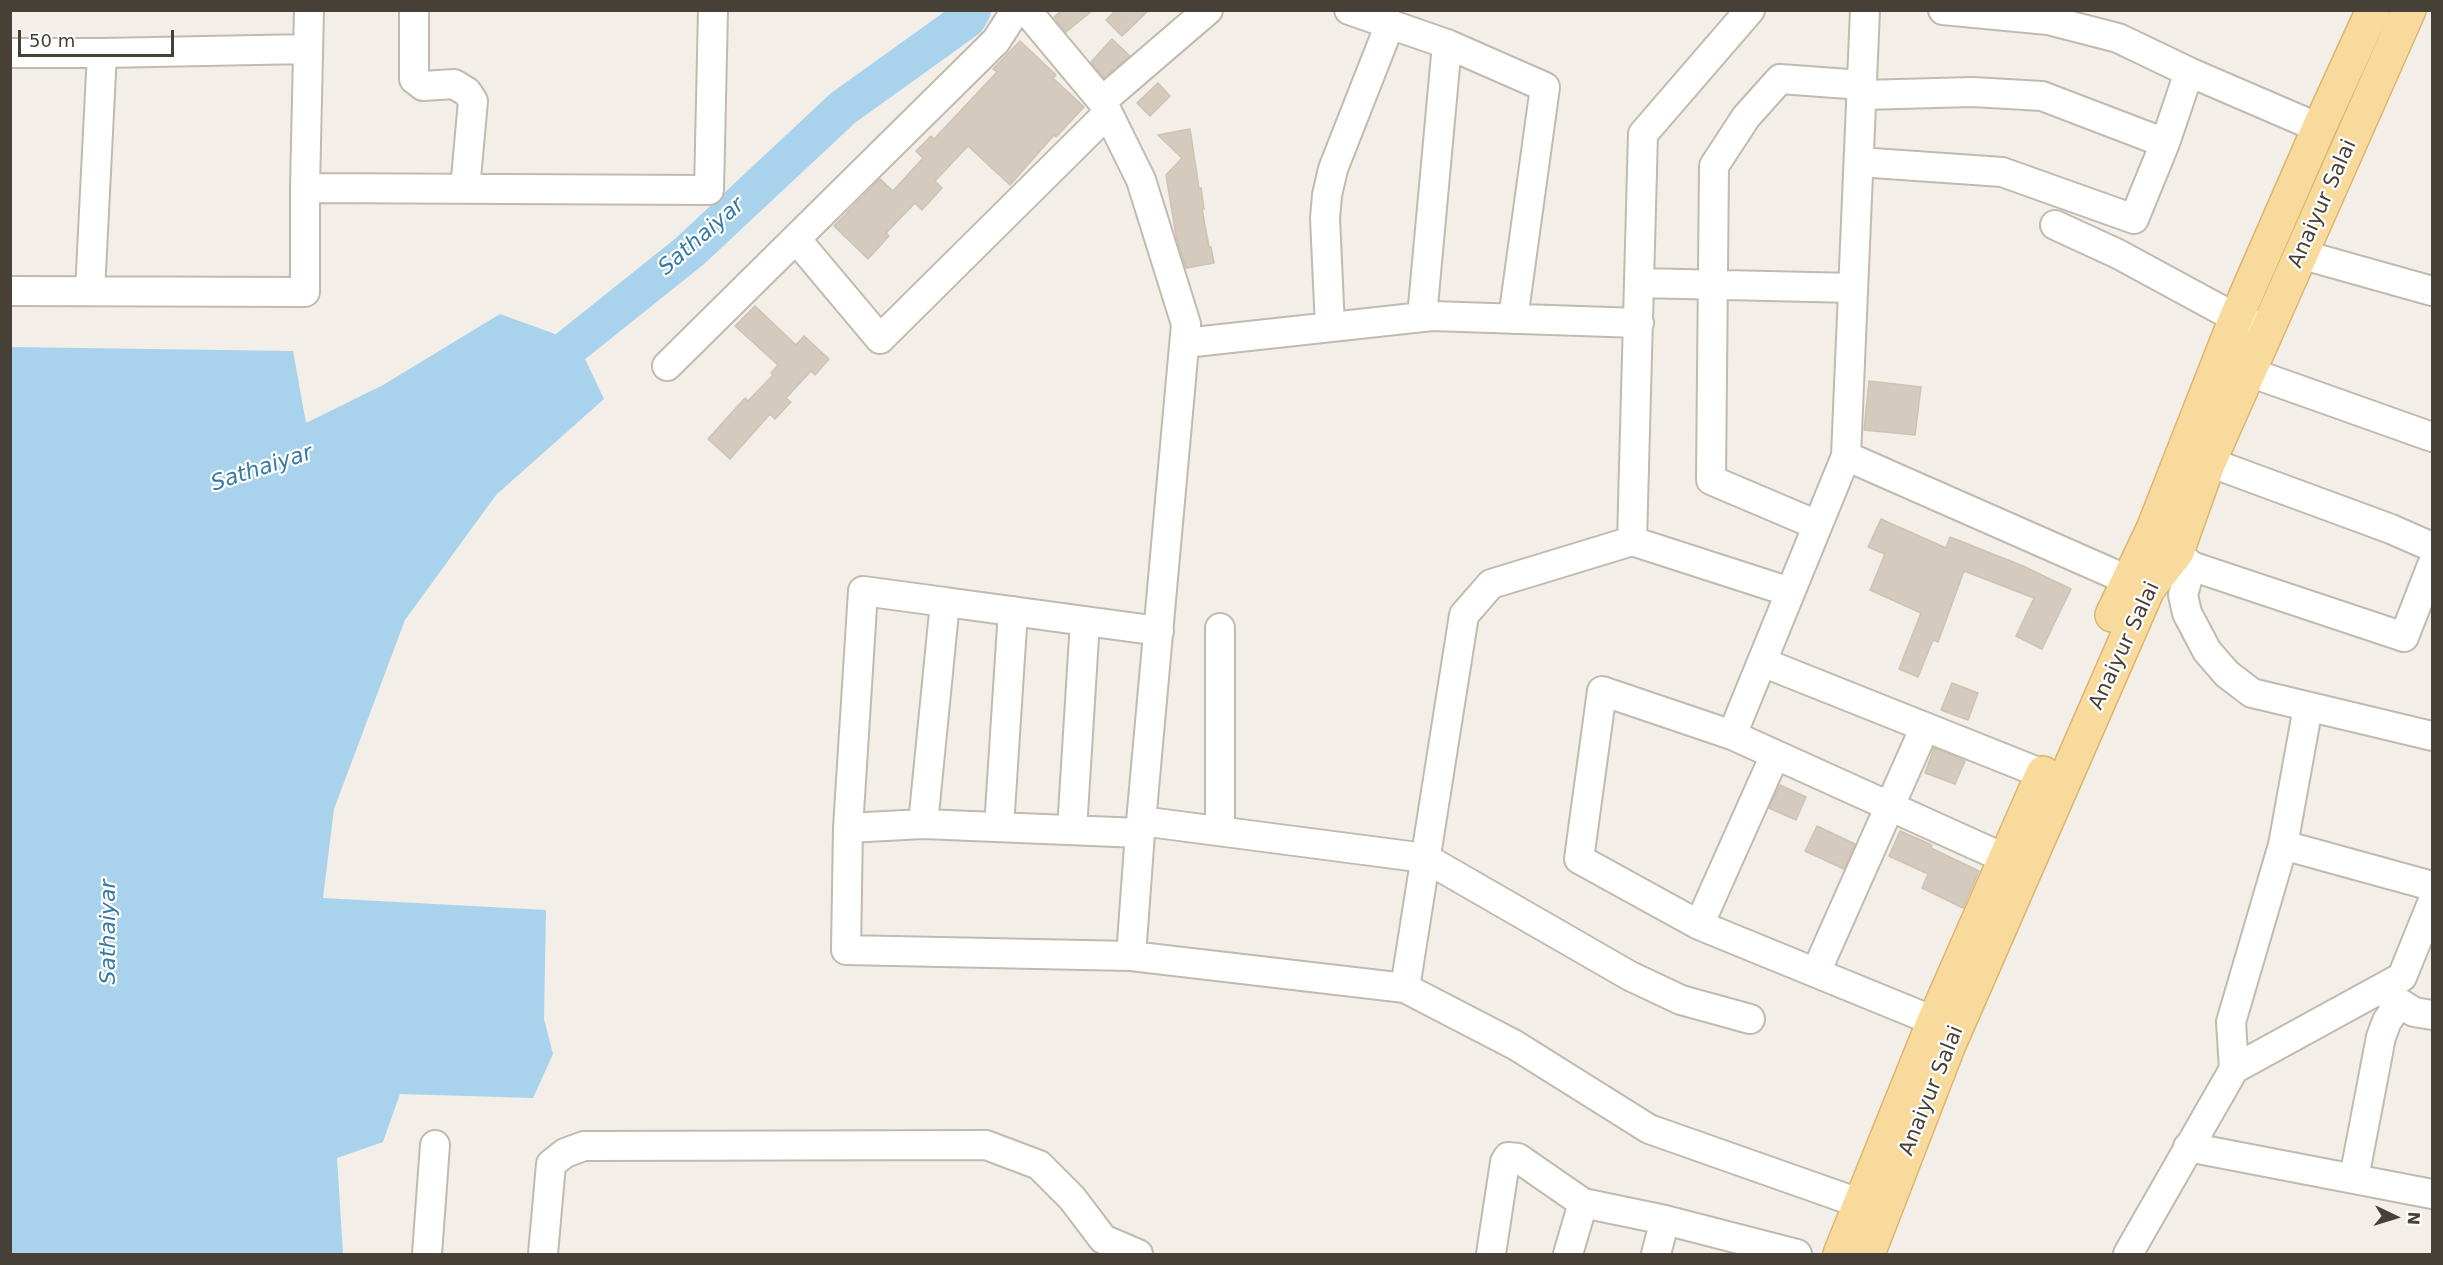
<!DOCTYPE html>
<style>
body{margin:0}
#map{position:relative;width:2443px;height:1265px;overflow:hidden;background:#f3efe8;font-family:"DejaVu Sans",sans-serif}
canvas{display:block}
.frame{position:absolute;inset:0;border:12px solid #464037;pointer-events:none}
.north{position:absolute;left:2365px;top:1187px;width:60px;height:60px;-webkit-text-stroke:4px #fff;paint-order:stroke;rotate:94deg;font-size:16px;font-weight:700;line-height:24px;text-align:center;color:#464037}
.north::after{content:'';display:block;margin:auto;width:21px;height:27px;background:#464037;clip-path:polygon(50% 0,100% 100%,50% 72%,0 100%)}
.scale{position:absolute;left:18px;top:30px;width:156px;height:27px;box-sizing:border-box;border:3px solid #464037;border-top:0;padding-left:8px;font-size:18px;line-height:21px;white-space:nowrap;color:#464037;-webkit-text-stroke:4px #fff;paint-order:stroke}
</style>
<div id="map">
<canvas width="2443" height="1265"></canvas>
<div class="frame"></div>
<div class="north">N</div>
<div class="scale">50 m</div>
</div>
<script>
const ctx = document.querySelector('canvas').getContext('2d');
ctx.lineJoin = 'round';
function paint(path, color) {
  ctx.fillStyle = color;
  ctx.fill(path, 'evenodd');
}
function poly(rows) {
  const path = new Path2D();
  for (const r of rows) {
    path.moveTo(r[0], r[1]);
    for (let i = 2; i < r.length; i += 2) path.lineTo(r[i], r[i + 1]);
  }
  return path;
}
function strokePath(path, color, width, dash) {
  ctx.strokeStyle = color;
  ctx.lineWidth = width;
  ctx.lineCap = dash ? 'butt' : 'round';
  ctx.setLineDash(dash || []);
  ctx.stroke(path);
}
function label(font, color, halo, rows, align = 'center') {
  ctx.font = font + ' "DejaVu Sans",sans-serif';
  ctx.lineWidth = 4.5;
  ctx.setLineDash([]);
  ctx.textBaseline = 'middle';
  ctx.strokeStyle = halo;
  ctx.fillStyle = color;
  for (const [text, x, y, turn = 0] of rows) {
    ctx.save();
    ctx.translate(x, y);
    ctx.rotate((+turn || 0) * Math.PI / 180);
    ctx.textAlign = isNaN(turn) ? turn : align;
    if (halo) ctx.strokeText(text, 0, 0);
    ctx.fillText(text, 0, 0);
    ctx.restore();
  }
}
paint(poly([
 [500,314,577,342,604,399,496,495,405,620,334,809,323,898,546,910,544,1019,553,1054,533,1098,400,1094,383,1142,337,1158,343,1254,11,1254,11,347,293,351,306,423,383,385]
]), '#a9d3ec');
strokePath(poly([
 [534,370,550,363,690,251,843,108,967,19,972,10]
]), '#a9d3ec', 38);
const building = poly([
 [1062,10,1093,10,1066,32,1054,17,1062,10],
 [1116,10,1149,10,1122,36,1106,20,1116,10],
 [1112,39,1130,56,1104,78,1091,62,1112,39],
 [1020,41,1056,75,1053,78,1084,107,1056,137,1054,135,1010,185,968,146,935,181,942,188,922,210,915,203,886,233,889,236,868,259,834,226,880,179,893,191,923,158,916,151,931,136,934,139,997,72,993,69,1020,41],
 [1158,83,1170,96,1150,116,1137,103,1158,83],
 [1190,129,1199,188,1201,188,1204,209,1202,209,1209,247,1211,247,1214,263,1186,268,1176,236,1166,175,1182,158,1158,135,1190,129],
 [755,306,796,345,804,336,829,359,815,375,811,371,786,398,791,402,775,419,770,414,730,459,708,439,745,398,748,401,773,375,771,373,778,365,735,326,755,306],
 [1869,381,1921,387,1915,435,1864,430,1869,381],
 [1881,519,1946,548,1950,537,2023,566,2071,589,2042,649,2016,636,2034,598,1964,571,1938,642,1933,640,1918,677,1899,669,1921,613,1870,590,1885,554,1868,547,1881,519],
 [1952,683,1978,693,1968,720,1941,710,1952,683],
 [1934,748,1965,761,1955,784,1925,773,1934,748],
 [1780,785,1806,797,1796,820,1769,808,1780,785],
 [1817,826,1855,844,1844,869,1805,851,1817,826],
 [1900,831,1932,845,1931,848,1979,871,1963,908,1922,888,1928,874,1889,856,1900,831]
]);
paint(building, '#d4cbbe');
strokePath(building, '#cec2b2', 1.5);
const minor = poly([
 [414,10,414,79,423,86,454,84,467,92,473,101,465,189],
 [1026,10,1102,101,1141,180,1186,324,1140,833,1131,956,1405,988,1515,1045,1649,1129,1859,1203],
 [1349,10,1447,44,1545,87,1513,319],
 [1865,10,1846,456,1732,735,2004,858],
 [1943,10,2048,20,2118,38,2189,72,2319,128],
 [10,53,102,53,308,49],
 [1862,95,1973,92,2042,96,2165,143],
 [1102,101,1208,10],
 [1859,162,2002,172,2134,219,2165,143,2189,72],
 [305,188,309,10],
 [2055,225,2118,254,2236,318,2258,326],
 [796,239,880,339,1108,113],
 [2300,254,2432,291],
 [1640,283,1853,288],
 [10,291,305,292,305,188,709,190,713,10],
 [90,291,102,53],
 [1422,317,1447,44],
 [1330,327,1325,218,1327,195,1333,169,1390,24],
 [1185,343,1432,316,1639,323],
 [667,366,996,41,1016,10],
 [2249,372,2432,437],
 [1846,456,2148,589],
 [2209,462,2391,529,2432,547],
 [1817,525,1711,480,1714,166,1746,117,1780,79,1862,85],
 [1632,541,1790,592],
 [2177,552,2191,566,2183,595,2187,613,2207,651,2227,674,2252,693,2432,736],
 [2191,566,2404,637,2432,565],
 [1762,662,2043,774],
 [1732,735,1602,691,1579,859,1699,925,1934,1021],
 [1141,821,1425,858,1630,976,1681,1000,1750,1019],
 [923,824,848,828,863,591,945,602],
 [999,827,1013,611],
 [848,828,846,950,1131,956],
 [1072,830,1085,621],
 [1220,831,1220,628],
 [1140,833,923,824,945,602,1159,631],
 [2283,845,2432,886],
 [1699,925,1775,755],
 [1816,972,1925,727],
 [1405,988,1464,615,1491,584,1632,541,1643,134,1750,10],
 [2386,994,2414,1012,2432,1015],
 [2234,1069,2231,1022,2283,845,2308,707],
 [2188,1147,2432,1194],
 [2354,1178,2381,1037,2387,1021,2400,1003],
 [427,1254,435,1145],
 [543,1254,551,1164,565,1153,584,1146,986,1145,1039,1165,1072,1198,1103,1239,1138,1254],
 [1491,1254,1505,1162,1508,1157,1518,1158,1583,1203],
 [1568,1254,1583,1203,1665,1220,1797,1254],
 [1656,1254,1665,1220],
 [2128,1254,2234,1069,2402,977,2432,903]
]);
const major = poly([
 [2112,615,2153,529,2236,318,2319,128,2373,10],
 [1840,1254,1934,1021,2043,773],
 [1868,1254,1948,1047,2148,589,2177,552,2209,462,2409,10]
]);
strokePath(minor, '#c1baae', 32);
strokePath(major, '#dcb66d', 36);
strokePath(minor, '#fff', 28);
strokePath(major, '#f8da9d', 33);
label('21px', '#464037', '#fff', [
 ["Anaiyur Salai",2323,204,-66],
 ["Anaiyur Salai",2125,646,-65],
 ["Anaiyur Salai",1932,1091,-68]
]);
label('italic 22px', '#357aa4', '#fff', [
 ["Sathaiyar",702,237,-41],
 ["Sathaiyar",262,469,-18],
 ["Sathaiyar",109,932,-90]
]);
</script>
